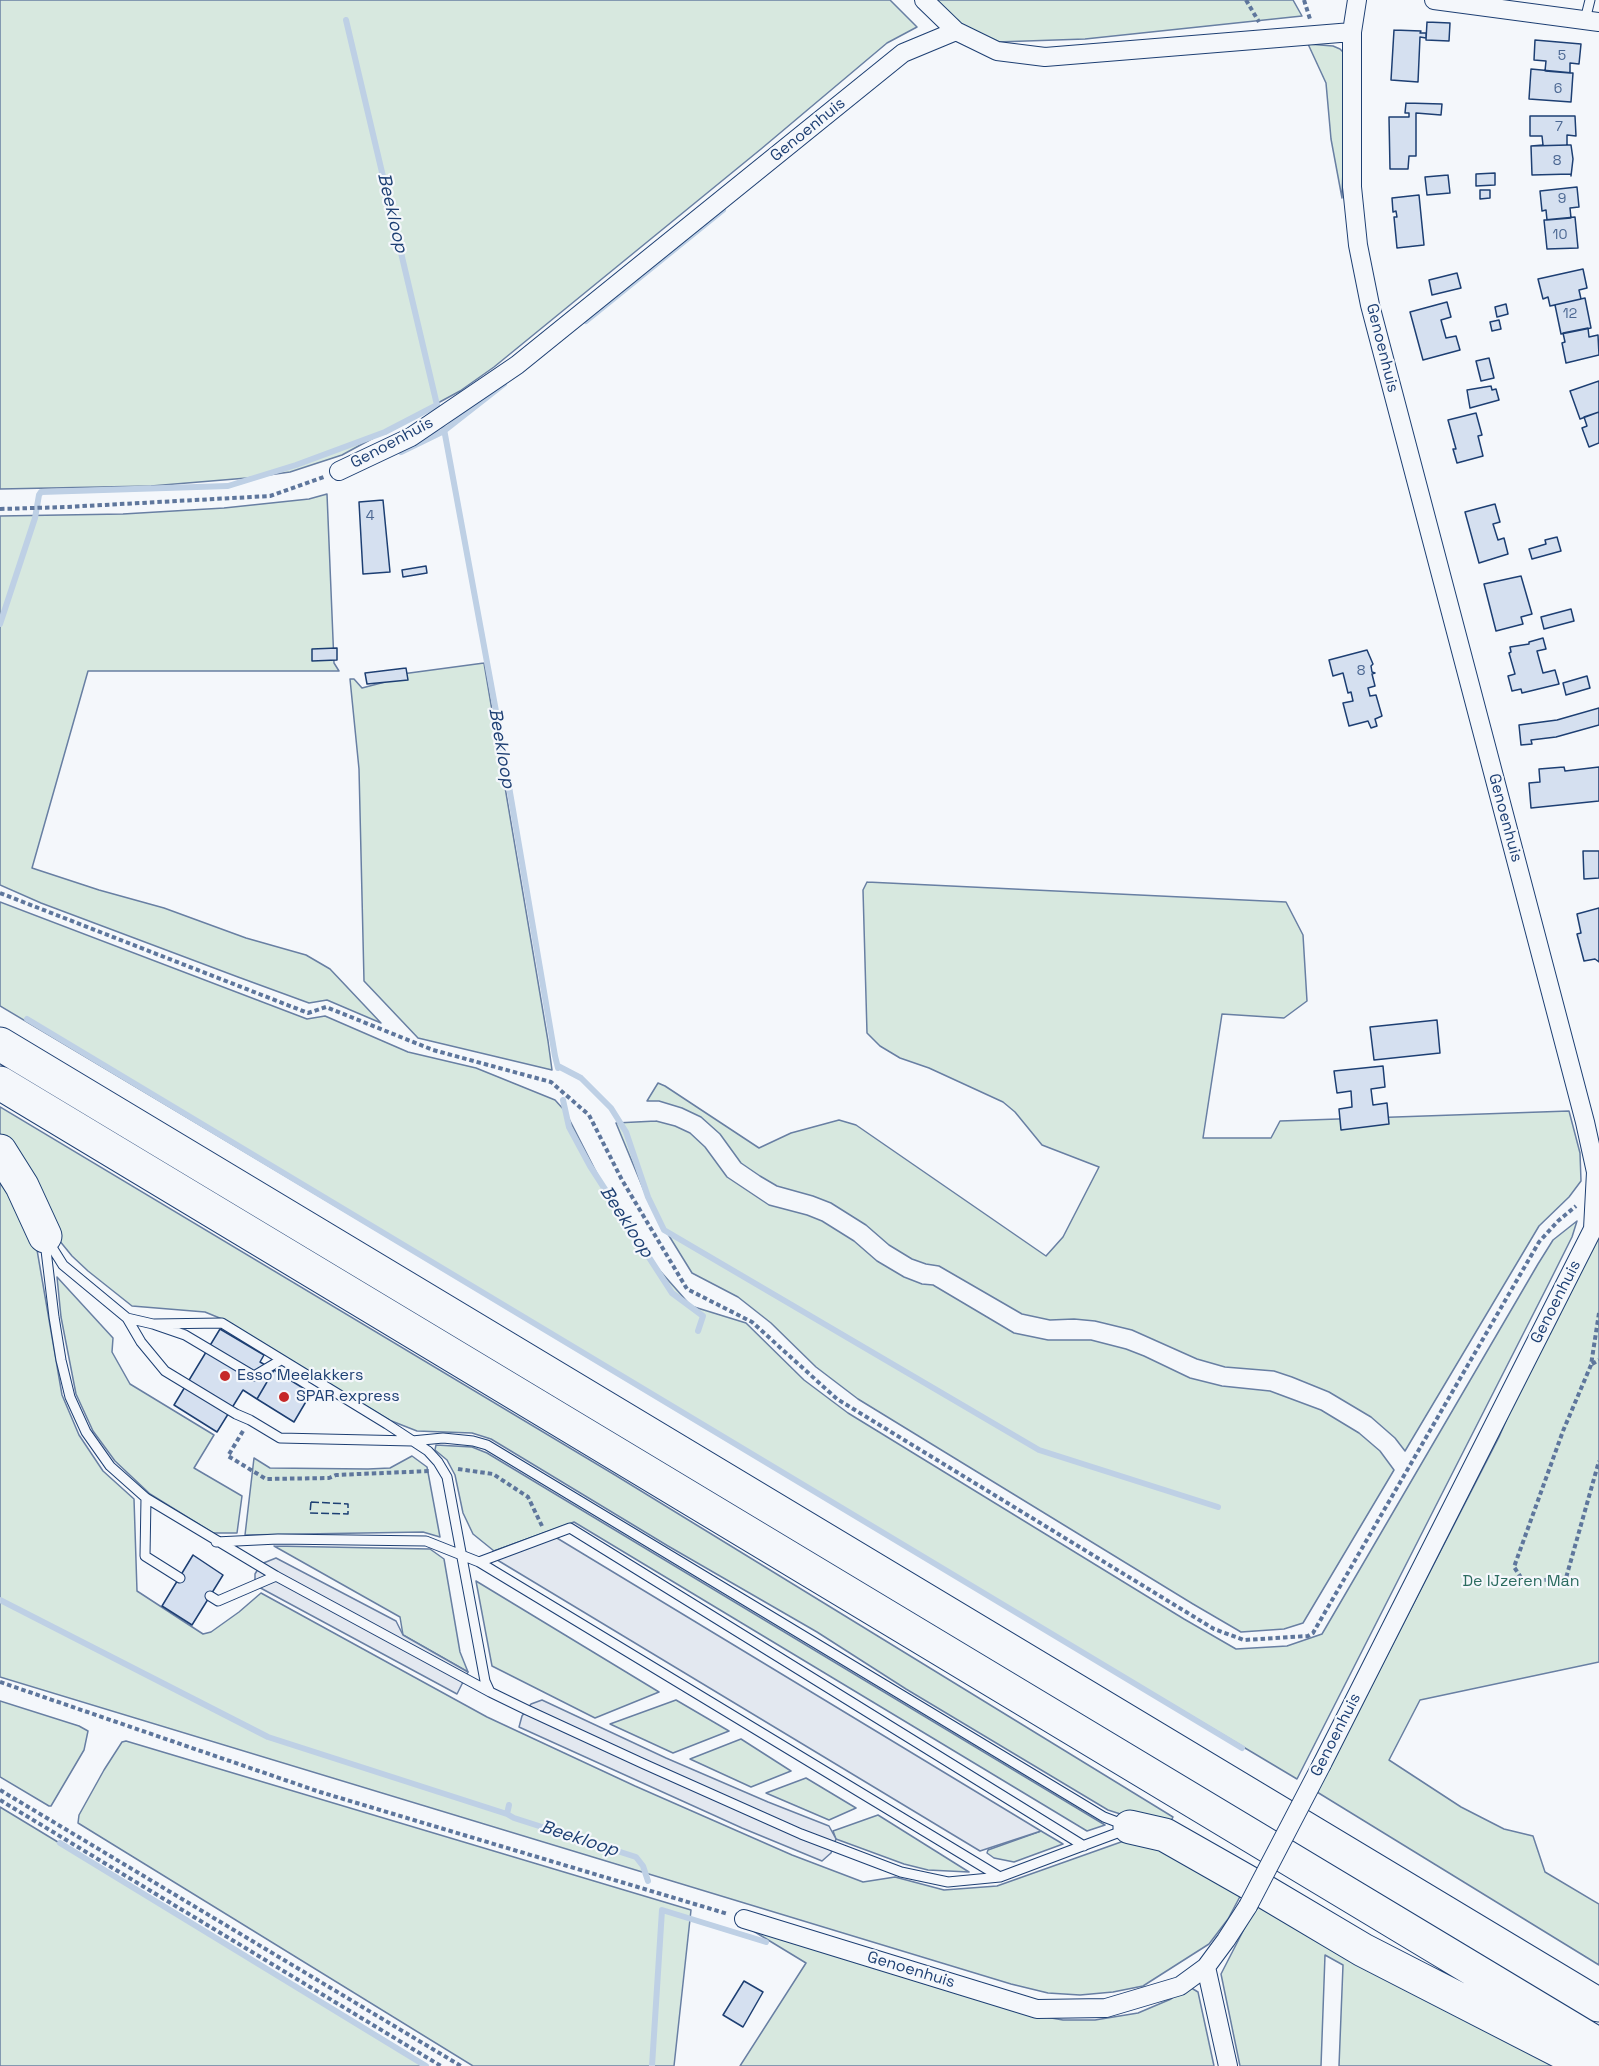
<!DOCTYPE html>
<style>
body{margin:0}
canvas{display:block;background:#f4f7fb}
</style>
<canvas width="1599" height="2066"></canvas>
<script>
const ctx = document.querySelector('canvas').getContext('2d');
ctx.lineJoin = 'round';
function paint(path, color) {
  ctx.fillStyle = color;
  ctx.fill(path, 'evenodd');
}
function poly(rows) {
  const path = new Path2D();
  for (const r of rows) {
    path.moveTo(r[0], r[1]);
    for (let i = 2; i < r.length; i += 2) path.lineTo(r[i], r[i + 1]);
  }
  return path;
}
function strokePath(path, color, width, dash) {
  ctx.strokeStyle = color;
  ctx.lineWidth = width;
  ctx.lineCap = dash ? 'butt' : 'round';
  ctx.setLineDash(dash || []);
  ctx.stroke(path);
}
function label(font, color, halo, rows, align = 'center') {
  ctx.font = font + ' "Space Grotesk",sans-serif';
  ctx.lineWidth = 4.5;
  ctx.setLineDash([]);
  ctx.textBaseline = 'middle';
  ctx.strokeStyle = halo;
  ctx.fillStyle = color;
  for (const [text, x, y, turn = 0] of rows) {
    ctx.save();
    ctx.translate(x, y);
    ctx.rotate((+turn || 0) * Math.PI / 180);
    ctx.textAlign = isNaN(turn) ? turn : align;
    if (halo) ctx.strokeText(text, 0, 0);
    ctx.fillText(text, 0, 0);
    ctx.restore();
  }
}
const green = poly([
 [0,0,890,0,917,27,887,43,761,149,494,367,460,391,342,455,290,472,247,478,151,486,0,489,0,0],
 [930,0,1293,0,1302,16,1085,39,997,42,974,34,930,0],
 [1308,44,1333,46,1340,49,1347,56,1342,198,1331,139,1326,83,1308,44],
 [327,494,334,663,339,671,88,671,32,868,99,890,164,908,246,938,306,955,330,969,381,1023,327,1000,309,1003,238,977,41,903,0,885,0,516,123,514,224,508,309,499,327,494],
 [484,663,548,1041,552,1070,418,1038,364,981,359,769,350,679,354,679,362,688,385,682,387,676,484,663],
 [867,882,1286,902,1303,935,1307,1001,1284,1018,1222,1014,1203,1138,1271,1138,1280,1121,1569,1111,1580,1153,1581,1181,1569,1197,1539,1226,1405,1451,1395,1438,1371,1417,1329,1392,1292,1377,1274,1371,1225,1367,1197,1359,1132,1330,1095,1321,1074,1319,1050,1320,1022,1314,939,1266,926,1264,912,1259,889,1245,866,1225,831,1203,813,1196,777,1186,760,1176,741,1163,720,1134,701,1117,682,1108,659,1101,647,1101,658,1083,665,1086,759,1148,791,1133,839,1120,856,1125,1046,1256,1063,1237,1099,1167,1042,1145,1015,1112,1003,1102,929,1068,900,1058,880,1046,867,1033,863,890,867,882],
 [0,902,307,1019,325,1016,408,1052,476,1068,555,1100,565,1111,610,1199,654,1264,691,1306,746,1323,804,1380,848,1413,1184,1619,1236,1649,1287,1646,1322,1634,1538,1264,1553,1240,1577,1221,1572,1237,1549,1283,1297,1779,0,1006,0,902],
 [0,1107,615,1475,1173,1817,1167,1829,1108,1810,906,1689,817,1632,668,1546,491,1439,472,1433,417,1431,389,1420,222,1319,205,1312,132,1306,88,1271,72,1256,50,1229,0,1139,0,1107],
 [656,1121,675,1126,690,1133,705,1147,727,1177,769,1205,807,1215,822,1221,854,1241,877,1261,904,1277,922,1284,933,1285,1014,1333,1048,1340,1091,1340,1126,1349,1144,1356,1190,1378,1222,1386,1270,1391,1321,1410,1359,1433,1380,1451,1394,1470,1303,1623,1284,1629,1241,1632,1193,1604,858,1399,816,1367,771,1323,738,1297,692,1273,650,1205,616,1123,656,1121],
 [0,1163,36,1244,62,1395,79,1435,103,1471,134,1499,137,1591,203,1634,211,1632,239,1612,261,1593,487,1717,635,1786,792,1855,863,1882,895,1877,944,1890,997,1886,1121,1842,1142,1840,1244,1889,1228,1919,1209,1944,1143,1986,1113,1992,1080,1995,1048,1993,1011,1984,0,1677,0,1163],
 [1599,1206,1599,1662,1420,1700,1389,1760,1461,1807,1504,1829,1533,1836,1545,1872,1599,1904,1599,1965,1317,1792,1499,1437,1599,1206],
 [57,1277,113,1338,112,1352,130,1384,214,1435,194,1468,242,1496,237,1533,213,1533,150,1494,115,1461,93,1431,76,1394,61,1317,57,1277],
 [436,1445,472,1447,487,1453,1105,1825,1087,1831,574,1522,494,1551,473,1534,463,1513,455,1475,447,1460,435,1450,436,1445],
 [412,1456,427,1467,440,1537,423,1532,245,1535,254,1458,270,1468,368,1469,390,1468,412,1456],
 [274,1546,430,1549,444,1559,460,1652,468,1672,403,1635,400,1617,274,1546],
 [476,1581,659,1692,595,1718,492,1666,476,1581],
 [676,1700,729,1731,673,1753,610,1724,676,1700],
 [0,1701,79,1726,88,1731,84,1750,51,1806,49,1806,0,1777,0,1701],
 [741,1739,791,1771,751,1787,690,1759,741,1739],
 [126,1741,691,1910,674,2066,473,2066,78,1823,79,1815,104,1770,122,1742,126,1741],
 [806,1778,856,1808,829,1820,766,1793,806,1778],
 [0,1807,261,1965,426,2066,0,2066,0,1807],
 [878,1815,969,1872,928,1870,904,1864,836,1839,833,1831,878,1815],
 [1041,1831,1063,1844,1014,1862,994,1858,987,1853,988,1850,1041,1831],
 [1259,1900,1564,2066,1339,2066,1343,1965,1325,1955,1321,2066,1240,2066,1221,1974,1259,1900],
 [750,1929,1034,2015,1063,2020,1095,2020,1138,2013,1171,1999,1188,1986,1198,1992,1214,2066,740,2066,806,1963,750,1929]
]);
paint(green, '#d7e8df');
strokePath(green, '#687fa3', 1.5);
const parking = poly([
 [547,1532,1041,1831,980,1851,489,1555,494,1551,547,1532],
 [276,1558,396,1621,403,1635,468,1672,457,1694,255,1585,255,1574,261,1564,276,1558],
 [542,1700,666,1758,768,1802,829,1826,836,1839,831,1853,822,1861,742,1828,519,1727,522,1716,531,1704,542,1700]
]);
paint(parking, '#e3e8f0');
strokePath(parking, '#687fa3', 1.5);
strokePath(poly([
 [586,321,723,210],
 [444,429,498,722,555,1056,558,1068],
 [401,452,444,431,504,384],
 [0,624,35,518,39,495,41,492,228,486,296,465,385,432,437,405,346,20],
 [27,1019,1242,1748],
 [558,1066,581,1078,611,1108,626,1132,648,1197,664,1230,1039,1450,1218,1507],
 [563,1100,569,1127,590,1166,672,1293,703,1316,698,1331],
 [0,1600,268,1737,507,1814],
 [509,1805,507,1814,514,1818,636,1857,643,1866,648,1881],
 [60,1843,426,2066],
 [652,2066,662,1910,766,1942]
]), '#bed0e5', 6);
const building = poly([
 [1427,22,1450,23,1449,41,1426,40,1427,22],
 [1394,30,1421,31,1420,33,1426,33,1426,38,1420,37,1418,82,1391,80,1394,30],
 [1535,40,1581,44,1579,64,1570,63,1570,73,1545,71,1546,61,1534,60,1535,40],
 [1531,69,1573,73,1571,102,1529,99,1531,69],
 [1406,103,1442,104,1441,115,1416,113,1416,156,1409,156,1408,169,1390,169,1389,117,1409,117,1409,113,1405,113,1406,103],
 [1530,116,1575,116,1576,136,1567,135,1567,145,1531,146,1543,145,1542,136,1530,136,1530,116],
 [1568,145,1571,145,1573,159,1571,176,1571,174,1532,175,1531,146,1568,145],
 [1495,173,1495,185,1476,186,1476,174,1495,173],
 [1448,175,1450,193,1427,195,1425,177,1448,175],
 [1577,187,1579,207,1570,208,1571,218,1547,220,1546,210,1542,211,1540,191,1577,187],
 [1480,190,1490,190,1490,198,1480,199,1480,190],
 [1419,195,1424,245,1397,248,1394,217,1397,217,1396,211,1393,212,1392,198,1419,195],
 [1575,217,1578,248,1547,249,1544,220,1575,217],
 [1583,269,1587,288,1579,290,1581,299,1550,306,1548,297,1543,299,1538,279,1583,269],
 [1457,273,1461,288,1432,295,1429,280,1457,273],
 [1585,298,1591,328,1561,334,1555,305,1550,306,1585,298],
 [1447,302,1451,317,1441,320,1446,338,1456,336,1460,350,1423,360,1410,312,1447,302],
 [1506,304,1508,314,1497,317,1495,307,1506,304],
 [1499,320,1501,329,1492,331,1490,322,1499,320],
 [1588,328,1589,337,1598,335,1599,355,1566,363,1562,343,1565,342,1563,333,1588,328],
 [1489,358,1494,378,1481,381,1476,361,1489,358],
 [1599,381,1599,412,1580,419,1570,391,1599,381],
 [1491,386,1492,390,1496,389,1499,400,1470,408,1467,390,1491,386],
 [1599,412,1599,443,1589,447,1582,428,1587,426,1584,417,1599,412],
 [1476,413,1482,435,1478,436,1483,456,1457,463,1453,449,1456,449,1448,420,1476,413],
 [383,500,390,572,363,574,359,502,383,500],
 [1495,504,1500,522,1493,524,1498,540,1504,538,1508,554,1479,563,1465,512,1495,504],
 [1557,537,1561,551,1532,559,1529,549,1546,544,1545,540,1557,537],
 [426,566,427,573,403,577,402,570,426,566],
 [1521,576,1532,614,1521,617,1523,624,1496,631,1484,584,1521,576],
 [1571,609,1574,621,1544,629,1541,617,1571,609],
 [1543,638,1546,649,1537,651,1543,673,1555,670,1559,684,1522,693,1521,689,1512,691,1508,676,1515,674,1509,653,1511,652,1510,647,1529,644,1529,642,1543,638],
 [337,648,337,660,312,661,312,649,337,648],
 [1367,650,1373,664,1371,666,1372,672,1375,673,1372,674,1375,686,1368,688,1370,696,1376,695,1382,716,1375,719,1377,726,1371,728,1368,721,1349,726,1343,703,1353,701,1351,692,1348,693,1343,673,1333,676,1329,660,1367,650],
 [406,668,408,680,367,684,365,673,406,668],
 [1587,676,1590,688,1566,695,1563,683,1587,676],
 [1599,708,1599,725,1556,737,1531,740,1532,744,1521,745,1519,725,1557,720,1599,708],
 [1564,767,1565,771,1599,767,1599,801,1531,808,1529,783,1540,782,1539,769,1564,767],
 [1583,851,1599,851,1599,878,1584,879,1583,851],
 [1599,908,1599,962,1595,959,1584,961,1577,934,1581,933,1577,914,1599,908],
 [1437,1020,1440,1053,1374,1060,1370,1027,1437,1020],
 [1383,1066,1385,1087,1371,1089,1373,1105,1387,1103,1389,1124,1341,1130,1339,1109,1352,1107,1351,1091,1337,1093,1334,1071,1383,1066],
 [220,1329,264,1355,260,1362,274,1370,257,1399,243,1390,217,1432,174,1405,220,1329],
 [274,1370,311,1393,294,1422,257,1399,274,1370],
 [193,1555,223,1575,192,1625,162,1606,193,1555],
 [744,1981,763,1992,743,2027,723,2015,744,1981]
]);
paint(building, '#d5e0f0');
strokePath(building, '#1d3f73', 1.5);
const lane = poly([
 [1585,20,1590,0],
 [48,1241,63,1265,127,1318,141,1342,165,1371,236,1414,250,1420,280,1438,412,1441,443,1438,473,1441,487,1445,1104,1817,1125,1825],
 [45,1242,54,1317,61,1360,70,1397,86,1432,110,1466,146,1498,276,1576,490,1692,527,1710,644,1764,801,1834,901,1872,948,1882,1000,1877,1125,1830],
 [127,1318,153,1324,185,1335,254,1376,281,1360],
 [153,1324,222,1323,387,1424,428,1451,438,1462,447,1477,485,1681,490,1692],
 [146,1498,145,1556,180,1578],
 [216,1542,278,1539,426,1541,479,1562,1000,1877],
 [479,1562,570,1528,1084,1846],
 [210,1596,218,1601,276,1576]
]);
const street = poly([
 [924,0,956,31,997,51,1045,57,1352,32],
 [1434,0,1599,22],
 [339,471,411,437,517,365,903,53,956,31],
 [1322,1764,1593,1229,1596,1172,1585,1122,1370,305,1358,245,1352,187,1352,32,1357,0],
 [744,1919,1037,2009,1106,2008,1180,1986,1206,1967,1226,1940,1248,1906],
 [1206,1967,1228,2066]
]);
const highway = poly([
 [0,1044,1599,2005],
 [0,1083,1599,2045],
 [0,1151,22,1186,45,1236],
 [1130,1827,1165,1835,1267,1893,1363,1950,1589,2066]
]);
strokePath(lane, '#1d3f73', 11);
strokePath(street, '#1d3f73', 20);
strokePath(highway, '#1d3f73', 35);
strokePath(poly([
 [1246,0,1259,22],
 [1304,0,1310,19],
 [0,509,66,507,270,496,324,477],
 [0,893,308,1013,326,1007,433,1050,551,1082,589,1115,622,1180,687,1289,752,1322,837,1399,1214,1629,1244,1640,1308,1636,1313,1633,1539,1242,1558,1221,1576,1206],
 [1599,1313,1591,1365,1563,1431,1514,1567,1524,1582,1566,1578,1599,1461],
 [1592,1364,1599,1360],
 [243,1431,228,1456,266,1479,329,1478,336,1475,430,1471],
 [458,1469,493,1474,528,1497,542,1526],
 [0,1682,320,1792,728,1914],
 [0,1790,461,2066],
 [0,1800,441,2066]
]), '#5e769c', 4, [4.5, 3]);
strokePath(lane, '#f4f7fb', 9);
strokePath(street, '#f4f7fb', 18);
strokePath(highway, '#f4f7fb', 33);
const streetBridge = poly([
 [1248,1906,1322,1764]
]);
strokePath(streetBridge, '#1d3f73', 20, []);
strokePath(streetBridge, '#f4f7fb', 18);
strokePath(poly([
 [311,1502,348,1504,348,1514,310,1513,311,1502]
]), '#1d3f73', 1.5, [8, 3]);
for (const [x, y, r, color] of [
 [225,1376,6,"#c62828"],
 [284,1397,6,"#c62828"]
]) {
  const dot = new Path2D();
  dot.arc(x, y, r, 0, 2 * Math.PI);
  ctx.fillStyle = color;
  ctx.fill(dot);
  strokePath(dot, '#f4f7fb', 2);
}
label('14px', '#4b6792', null, [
 ["5",1562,56],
 ["6",1558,89],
 ["7",1559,127],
 ["8",1557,161],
 ["9",1562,199],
 ["10",1560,235],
 ["12",1570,314],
 ["4",370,516],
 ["8",1361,671]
]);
label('16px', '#1d3f73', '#f4f7fb', [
 ["Genoenhuis",808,130,-39],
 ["Genoenhuis",1382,348,76],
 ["Genoenhuis",392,443,-28],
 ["Genoenhuis",1505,818,75],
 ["Genoenhuis",1556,1302,-63],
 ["Genoenhuis",1336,1735,-63],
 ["Genoenhuis",911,1970,17]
]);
label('16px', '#1d3f73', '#f4f7fb', [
 ["Esso Meelakkers",237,1376],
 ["SPAR express",296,1397]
], 'left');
label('16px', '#2c6c60', '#f4f7fb', [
 ["De IJzeren Man",1521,1582]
]);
label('italic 18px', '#1d3f73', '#f4f7fb', [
 ["Beekloop",392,213,77],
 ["Beekloop",501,748,80],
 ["Beekloop",626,1222,57],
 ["Beekloop",579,1839,18]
]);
</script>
